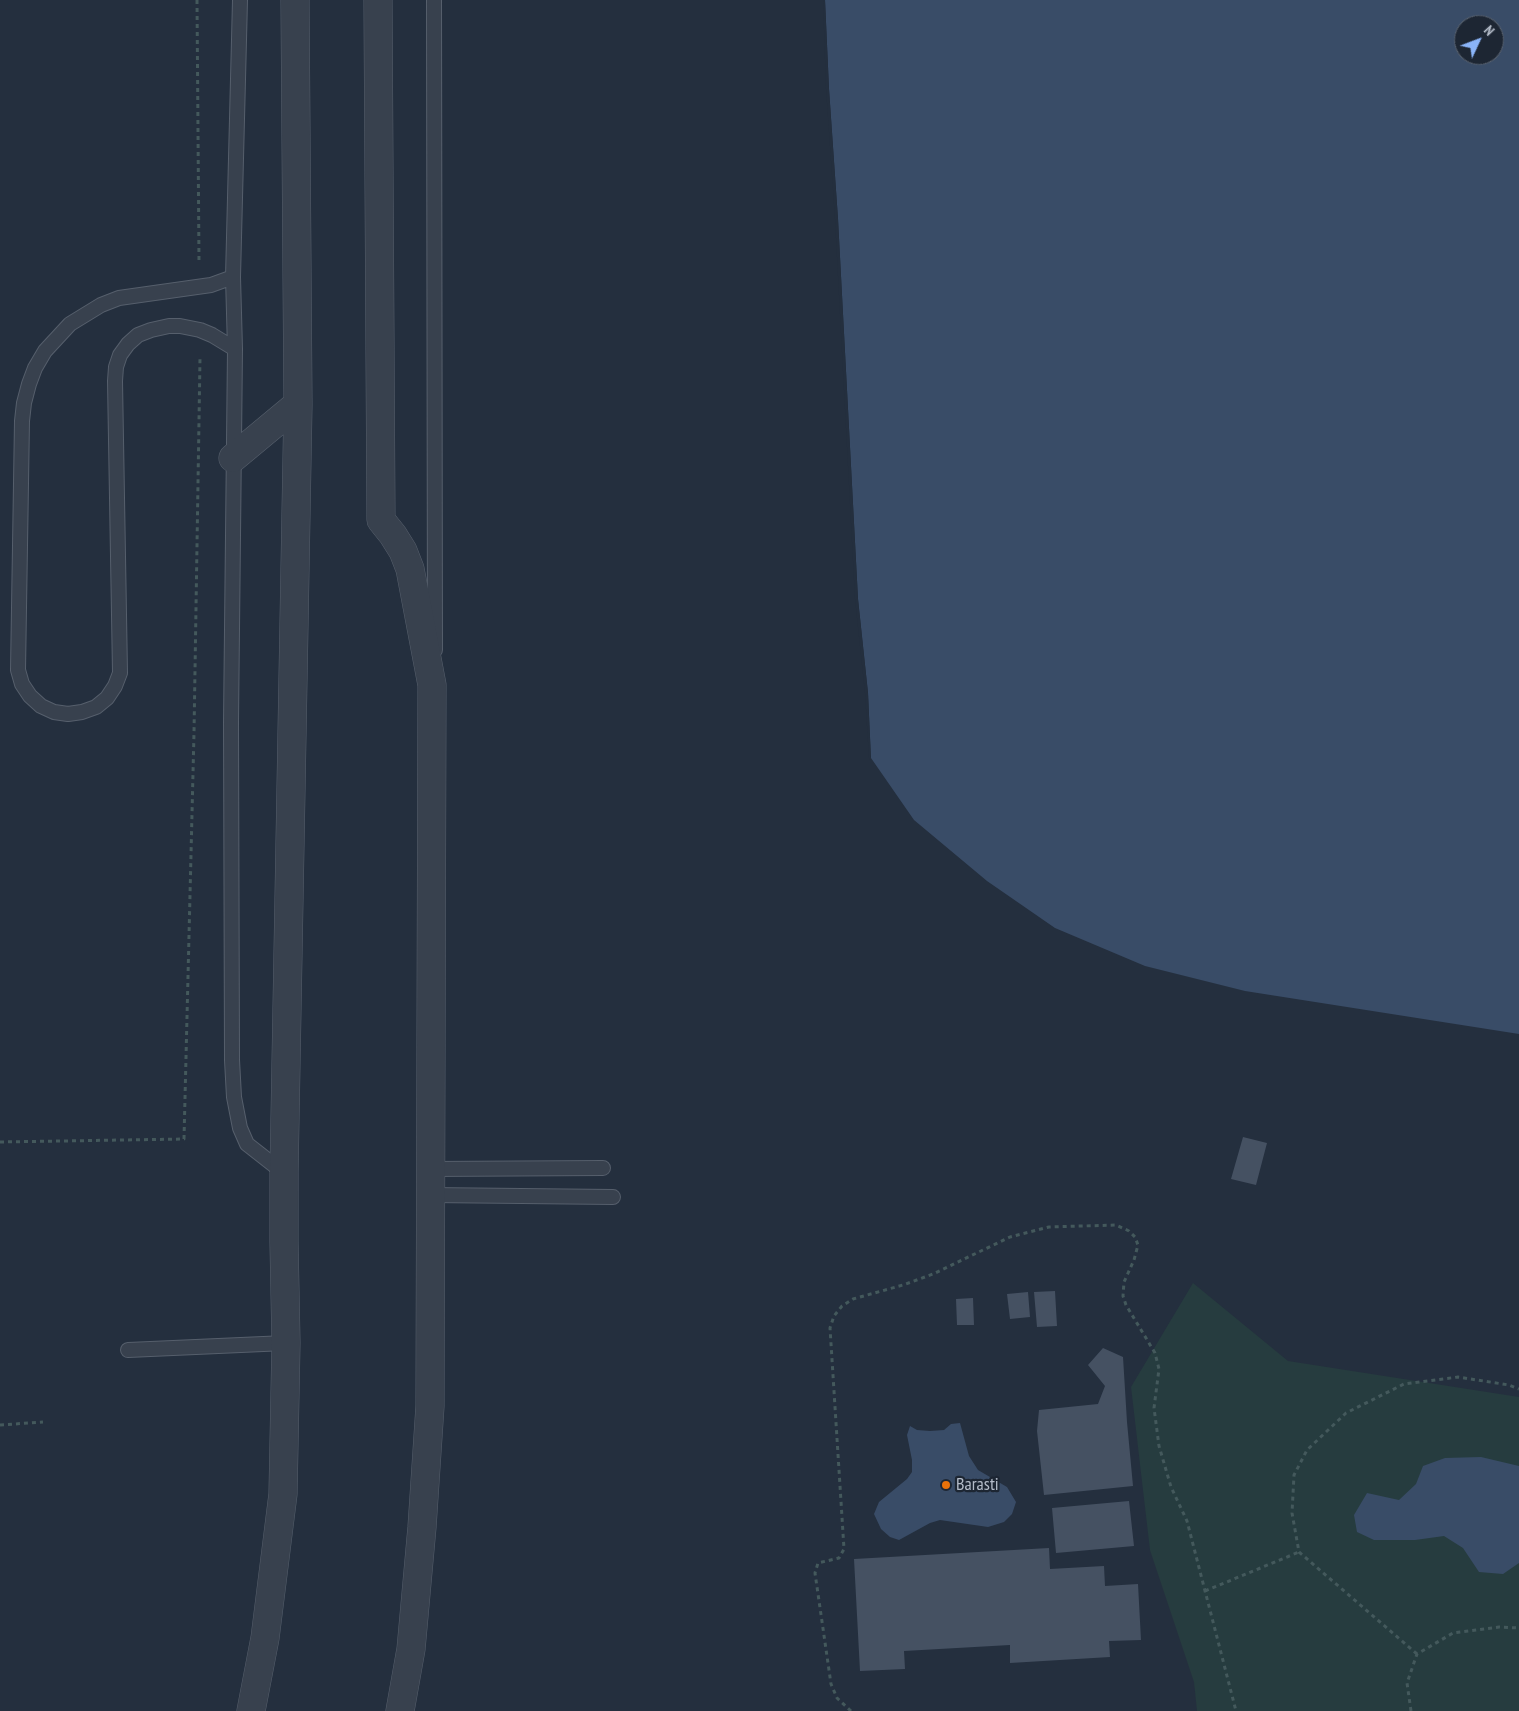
<!DOCTYPE html>
<style>
body{margin:0}
#map{position:relative;width:1519px;height:1711px;overflow:hidden;background:#242f3e;font-family:"PT Sans Narrow",sans-serif}
canvas{display:block}
.north{position:absolute;left:1454px;top:15px;width:50px;height:50px;box-sizing:border-box;background:#1d2633;border:1px solid #59626f;border-radius:50%;rotate:47deg;font-size:14px;font-weight:700;line-height:20px;text-align:center;color:#b4bcc9}
.north::after{content:'';display:block;margin:auto;width:18px;height:22px;background:#8ab4f8;clip-path:polygon(50% 0,100% 100%,50% 72%,0 100%)}
</style>
<div id="map">
<canvas width="1519" height="1711"></canvas>
<div class="north">N</div>
</div>
<script>
const ctx = document.querySelector('canvas').getContext('2d');
ctx.lineJoin = 'round';
function paint(path, color) {
  ctx.fillStyle = color;
  ctx.fill(path, 'evenodd');
}
function poly(rows) {
  const path = new Path2D();
  for (const r of rows) {
    path.moveTo(r[0], r[1]);
    for (let i = 2; i < r.length; i += 2) path.lineTo(r[i], r[i + 1]);
  }
  return path;
}
function strokePath(path, color, width, dash) {
  ctx.strokeStyle = color;
  ctx.lineWidth = width;
  ctx.lineCap = dash ? 'butt' : 'round';
  ctx.setLineDash(dash || []);
  ctx.stroke(path);
}
function label(font, color, halo, rows, align = 'center') {
  ctx.font = font + ' "PT Sans Narrow",sans-serif';
  ctx.lineWidth = 4.5;
  ctx.setLineDash([]);
  ctx.textBaseline = 'middle';
  ctx.strokeStyle = halo;
  ctx.fillStyle = color;
  for (const [text, x, y, turn = 0] of rows) {
    ctx.save();
    ctx.translate(x, y);
    ctx.rotate((+turn || 0) * Math.PI / 180);
    ctx.textAlign = isNaN(turn) ? turn : align;
    if (halo) ctx.strokeText(text, 0, 0);
    ctx.fillText(text, 0, 0);
    ctx.restore();
  }
}
paint(poly([
 [1193,1283,1288,1361,1519,1397,1519,1711,1197,1711,1194,1682,1150,1550,1131,1387]
]), '#263c3f');
paint(poly([
 [825,0,1519,0,1519,1034,1245,991,1145,966,1055,928,987,881,914,820,871,758,868,693,858,599,838,219,829,89],
 [1464,25,1494,25,1494,55,1464,55],
 [960,1423,969,1456,978,1470,1007,1487,1016,1502,1012,1514,1004,1522,988,1527,940,1520,930,1523,899,1540,890,1537,881,1529,874,1514,879,1502,907,1479,912,1472,912,1460,907,1435,910,1426,917,1430,930,1431,944,1430,951,1424],
 [1481,1457,1519,1466,1519,1563,1503,1574,1479,1572,1463,1548,1444,1536,1415,1540,1374,1540,1357,1532,1354,1515,1367,1493,1399,1500,1416,1484,1423,1466,1445,1458]
]), '#394c67');
paint(poly([
 [823,0,825,0,829,89,838,219,858,599,868,693,871,761,869,758,865,693,855,599,835,219,826,89]
]), '#242f3e');
paint(poly([
 [1243,1137,1267,1143,1256,1185,1231,1179],
 [1055,1291,1057,1326,1037,1327,1034,1292],
 [1028,1292,1030,1317,1010,1319,1007,1294],
 [973,1298,974,1325,957,1325,956,1299],
 [1103,1348,1123,1357,1127,1422,1133,1486,1044,1495,1037,1431,1039,1410,1098,1404,1105,1386,1088,1365],
 [1129,1501,1134,1546,1056,1553,1052,1508],
 [1049,1548,1050,1569,1104,1566,1105,1586,1138,1584,1141,1640,1109,1641,1110,1657,1010,1663,1010,1645,904,1651,905,1669,860,1671,854,1559]
]), '#455162');
const service = poly([
 [240,0,233,277,235,349,231,722,232,1060,234,1097,240,1128,247,1144,284,1173],
 [434,0,435,650],
 [233,277,211,285,119,298,101,305,70,324,45,351,35,368,29,384,24,403,22,421,18,670,22,684,30,696,41,706,54,712,68,714,82,712,96,707,107,698,115,686,120,673,115,381,116,367,120,355,128,344,138,335,151,330,169,326,180,326,200,330,212,335,235,349],
 [430,1169,603,1168],
 [430,1195,613,1197],
 [128,1350,286,1343]
]);
const tertiary = poly([
 [378,0,381,520,393,535,403,551,410,569,432,685,430,1406,422,1527,411,1649,400,1711],
 [233,458,298,404],
 [251,1711,265,1638,283,1494,286,1343,284,1242,284,1173,298,404,295,0]
]);
strokePath(service, '#565f6c', 16);
strokePath(tertiary, '#565f6c', 29);
strokePath(poly([
 [197,0,199,262],
 [0,1142,184,1139,194,733,200,358],
 [0,1425,43,1422],
 [1205,1591,1299,1552],
 [1417,1654,1299,1552,1292,1513,1294,1475,1307,1450,1346,1413,1404,1384,1458,1377,1509,1385,1519,1389],
 [851,1711,837,1698,831,1684,815,1573,818,1563,839,1558,844,1549,830,1328,834,1316,842,1306,853,1299,903,1285,933,1274,1010,1237,1049,1227,1116,1225,1129,1231,1135,1237,1138,1245,1134,1260,1124,1282,1123,1296,1126,1305,1155,1353,1159,1369,1154,1408,1159,1446,1171,1487,1187,1521,1236,1711],
 [1411,1711,1407,1683,1417,1654,1453,1633,1499,1627,1519,1628]
]), '#44595c', 3, [4, 4]);
strokePath(service, '#38414e', 14);
strokePath(tertiary, '#38414e', 28);
for (const [x, y, r, color] of [
 [946,1485,5,"#e8710a"]
]) {
  const dot = new Path2D();
  dot.arc(x, y, r, 0, 2 * Math.PI);
  ctx.fillStyle = color;
  ctx.fill(dot);
  strokePath(dot, '#1d2633', 2);
}
label('18px', '#b4bcc9', '#1d2633', [
 ["Barasti",956,1485]
], 'left');
</script>
